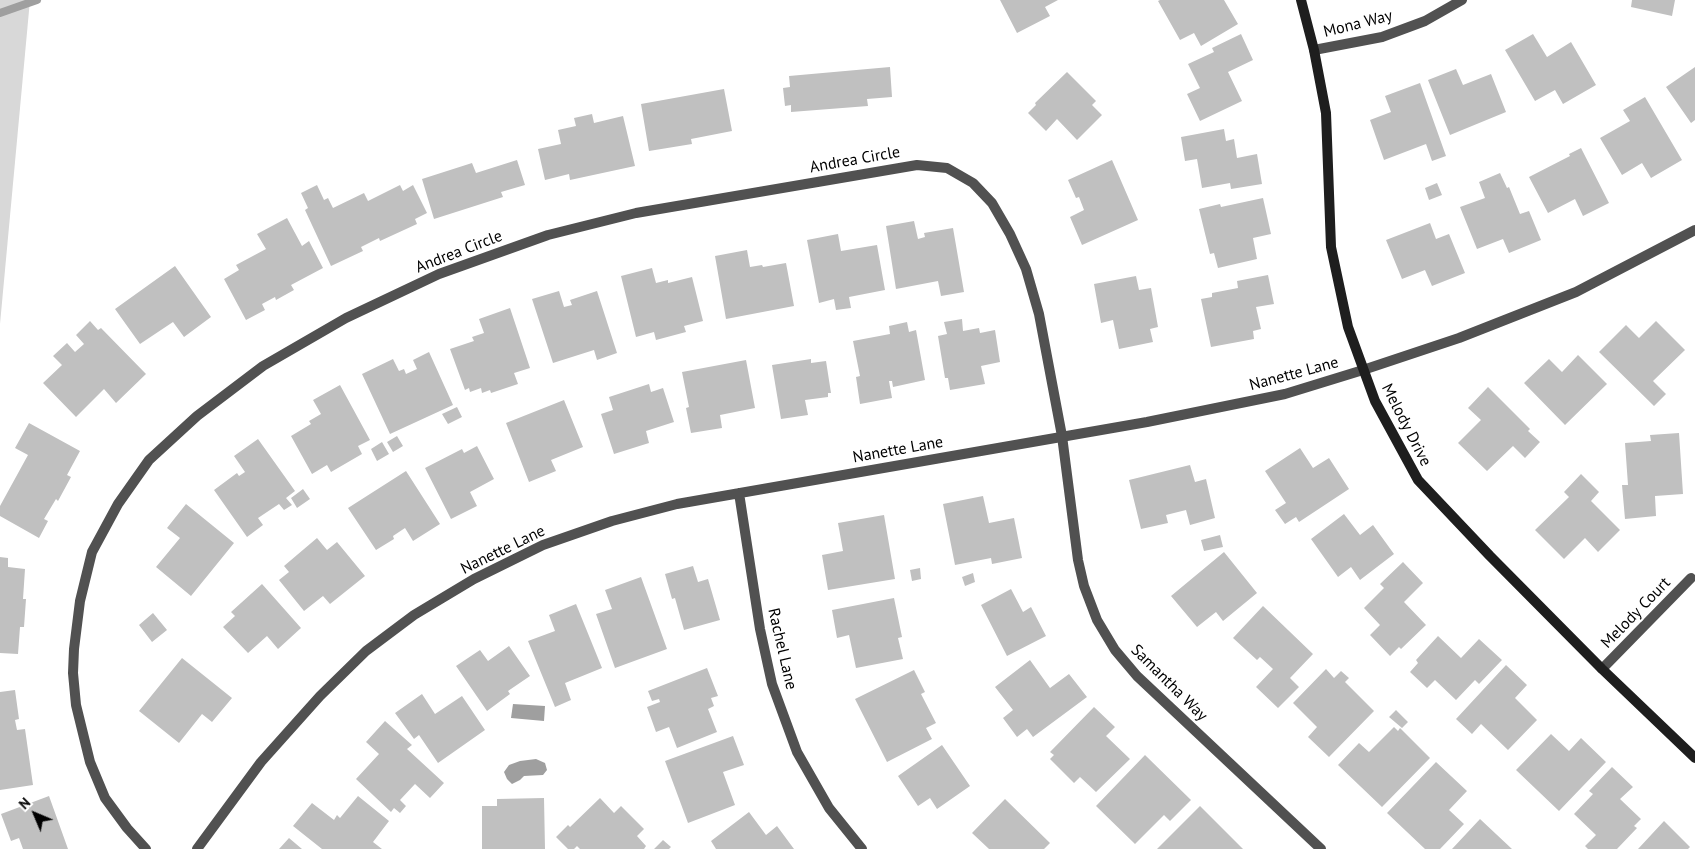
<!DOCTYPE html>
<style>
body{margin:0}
#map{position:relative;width:1695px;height:849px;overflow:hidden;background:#fff;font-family:"PT Sans",sans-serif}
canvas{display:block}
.north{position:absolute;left:10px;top:789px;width:50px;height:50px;-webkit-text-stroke:4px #fff;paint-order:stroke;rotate:315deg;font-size:14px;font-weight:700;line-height:20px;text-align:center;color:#000}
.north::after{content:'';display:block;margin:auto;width:18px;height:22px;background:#000;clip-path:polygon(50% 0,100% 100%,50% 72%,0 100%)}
</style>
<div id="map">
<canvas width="1695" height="849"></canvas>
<div class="north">N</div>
</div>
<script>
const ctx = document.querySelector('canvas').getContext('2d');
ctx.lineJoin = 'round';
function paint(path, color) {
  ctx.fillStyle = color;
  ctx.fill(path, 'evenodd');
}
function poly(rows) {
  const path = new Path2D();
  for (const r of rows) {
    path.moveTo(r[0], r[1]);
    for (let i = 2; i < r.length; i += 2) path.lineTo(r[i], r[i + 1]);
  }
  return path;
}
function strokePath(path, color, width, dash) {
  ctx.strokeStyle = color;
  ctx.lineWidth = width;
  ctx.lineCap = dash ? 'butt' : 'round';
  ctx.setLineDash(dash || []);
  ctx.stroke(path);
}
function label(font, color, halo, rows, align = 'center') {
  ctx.font = font + ' "PT Sans",sans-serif';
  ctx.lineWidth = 4;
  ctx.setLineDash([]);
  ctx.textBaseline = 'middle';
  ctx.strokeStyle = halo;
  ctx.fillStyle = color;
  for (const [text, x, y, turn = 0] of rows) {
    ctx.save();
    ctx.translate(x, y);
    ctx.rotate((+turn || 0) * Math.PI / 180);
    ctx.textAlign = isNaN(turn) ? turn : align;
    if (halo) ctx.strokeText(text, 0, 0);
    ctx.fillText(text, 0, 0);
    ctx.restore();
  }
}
paint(poly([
 [0,0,30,0,0,324]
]), '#d8d8d8');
paint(poly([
 [513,704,545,706,544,721,511,718],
 [536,759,545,763,547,770,543,775,524,776,520,780,512,784,507,779,504,772,509,765,520,761]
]), '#9f9f9f');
strokePath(poly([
 [0,13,37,0]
]), '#9f9f9f', 8);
paint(poly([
 [1000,0,1058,0,1045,7,1050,16,1017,33],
 [1160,0,1224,0,1238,24,1201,46,1194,33,1180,40,1158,1],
 [1632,0,1675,0,1672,16,1631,7],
 [1241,34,1253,60,1228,72,1242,101,1200,121,1187,94,1200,88,1188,64,1214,52,1212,48],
 [1533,34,1547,57,1571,42,1596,85,1563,104,1555,90,1535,101,1505,50],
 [890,67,892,97,867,99,868,106,791,112,791,105,785,106,783,88,790,87,789,76],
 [1695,67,1695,120,1691,123,1666,87],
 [1456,69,1463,85,1491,74,1506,112,1450,135,1428,80],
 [1067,72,1096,101,1092,105,1102,115,1077,140,1057,119,1046,131,1028,113,1036,105,1035,103],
 [1420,83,1446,156,1432,161,1426,144,1384,160,1370,120,1391,112,1385,96],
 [724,89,732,131,691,139,692,144,649,151,641,104],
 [1645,97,1682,160,1651,178,1642,163,1622,175,1600,138,1630,121,1623,110],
 [592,114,594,123,623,116,635,166,570,180,569,174,545,180,538,149,561,144,558,130,576,126,574,118],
 [1224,129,1226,141,1234,139,1237,158,1257,154,1262,184,1231,189,1230,183,1202,188,1197,159,1185,161,1181,137],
 [1581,148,1609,203,1583,216,1575,199,1548,213,1529,177,1570,156,1569,154],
 [517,160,525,185,501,192,503,197,434,219,422,179,472,163,476,173],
 [1112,160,1138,220,1082,245,1070,217,1084,210,1079,197,1076,198,1068,180],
 [1500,173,1507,188,1509,187,1520,214,1529,211,1541,240,1509,253,1503,239,1477,249,1460,207,1485,198,1479,182],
 [1437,183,1442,195,1429,200,1425,188],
 [317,185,324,200,328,198,333,208,364,193,368,201,400,185,403,191,413,185,427,213,415,219,417,224,380,241,379,238,361,247,363,251,331,266,305,210,308,208,301,193],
 [1263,198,1271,234,1253,238,1257,259,1218,268,1214,253,1210,254,1199,209,1220,204,1221,207],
 [287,218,302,246,309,241,323,268,291,285,294,290,276,300,275,297,262,304,265,310,246,320,224,279,239,270,236,265,266,249,257,234],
 [914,221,918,239,925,237,924,233,953,228,964,292,941,296,938,281,896,289,886,226],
 [1430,223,1436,239,1449,234,1465,273,1432,286,1425,270,1402,279,1386,240],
 [838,234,841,251,877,245,885,290,849,297,851,308,836,310,834,299,819,303,807,240],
 [747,250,750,267,762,265,763,267,786,263,794,306,726,319,715,256],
 [175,266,211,317,184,337,173,322,140,344,115,309],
 [652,268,656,283,668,280,668,283,692,277,703,321,684,326,686,332,656,340,654,332,636,337,621,276],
 [1268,275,1274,304,1256,307,1261,329,1253,331,1254,339,1211,347,1201,299,1212,297,1212,293,1238,288,1237,281],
 [1136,276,1139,290,1151,288,1158,327,1150,329,1153,342,1119,349,1113,320,1101,323,1094,284],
 [559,291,564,307,572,305,570,300,597,291,617,353,597,360,594,350,553,363,532,299],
 [510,308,530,368,514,373,518,384,491,393,490,390,482,393,481,388,470,392,469,388,465,390,450,349,474,341,472,337,484,333,479,319],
 [962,319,963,331,979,328,980,333,995,330,1000,362,981,366,985,384,950,390,948,378,945,378,938,336,947,334,944,322],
 [90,321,98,330,101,328,146,374,116,403,104,389,76,417,43,383,62,365,53,356,67,343,75,352,84,344,76,335],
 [1656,321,1685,350,1653,381,1666,394,1654,406,1599,352,1626,325,1639,338],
 [907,322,909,332,916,330,925,380,893,387,892,381,889,381,892,398,860,404,856,377,860,376,853,341,890,334,889,326],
 [429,352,453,405,390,434,362,374,393,359,399,371,404,369,406,374,417,369,413,360],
 [1578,355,1607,384,1565,425,1524,383,1549,359,1562,372],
 [811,359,811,363,826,361,831,393,828,393,828,397,805,400,808,415,781,419,772,365],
 [746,360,755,408,720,415,722,428,691,433,686,408,689,407,682,372],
 [649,384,651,392,663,388,674,422,646,431,649,443,614,454,601,414,613,410,609,397],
 [340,385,370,440,358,446,362,454,331,472,327,465,312,474,291,436,311,424,309,421,321,414,313,400],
 [1488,387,1530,429,1528,431,1540,442,1525,458,1513,446,1487,471,1458,443,1481,420,1468,408],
 [564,400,583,447,551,460,556,471,529,482,506,423],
 [457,407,462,417,448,424,442,414],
 [29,423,80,451,67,475,71,477,58,501,56,499,44,519,48,521,39,538,0,516,0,506,28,455,15,448],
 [1679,433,1683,494,1655,496,1656,516,1625,519,1622,485,1628,485,1625,443,1651,441,1650,435],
 [397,436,403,446,393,452,387,442],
 [258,439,295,491,286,498,292,505,284,510,279,504,258,518,263,525,247,537,214,490,237,473,239,476,245,472,234,456],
 [382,442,389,454,377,461,371,449],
 [477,446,494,479,470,492,477,506,451,519,425,468,462,449,464,453],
 [1300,448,1313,468,1329,458,1349,489,1299,522,1296,517,1285,524,1275,510,1286,503,1265,471],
 [1190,465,1195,482,1206,479,1215,518,1190,525,1186,510,1166,515,1168,523,1141,529,1129,480],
 [406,471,440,524,413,541,405,528,393,536,394,539,376,550,348,508],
 [1581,474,1599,492,1591,501,1620,530,1598,552,1585,538,1564,559,1535,530,1569,497,1564,492],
 [303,489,310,499,297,508,291,498],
 [983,496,989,523,1014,518,1022,558,992,564,991,558,955,565,943,504],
 [186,504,234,543,191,596,156,567,180,538,167,528],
 [1344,514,1360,535,1373,525,1394,554,1360,580,1351,567,1338,577,1311,539],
 [884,515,895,579,828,590,822,555,843,551,838,523],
 [1220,535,1223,547,1204,551,1201,540],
 [317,538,327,550,337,542,365,576,330,604,323,596,304,611,279,580,289,572,284,566],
 [1224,552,1257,593,1223,621,1216,612,1197,627,1171,596],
 [0,557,8,558,8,567,25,569,23,599,26,599,24,627,20,627,18,654,0,653],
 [1403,562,1423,583,1404,602,1426,625,1401,649,1399,647,1390,656,1370,635,1380,625,1364,608,1384,588,1380,584],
 [693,566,698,582,708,579,720,620,684,630,675,598,672,599,665,574],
 [920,568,921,579,912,581,910,570],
 [973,573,975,582,965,586,962,577],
 [641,577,667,649,615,668,596,614,612,609,605,590],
 [262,584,301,628,278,649,267,636,248,653,223,627,235,616,231,612],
 [1011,589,1023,612,1031,607,1046,636,1007,656,981,605],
 [894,598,902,637,898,638,903,659,856,668,849,635,837,638,832,610],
 [576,604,602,668,565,683,571,700,555,707,528,641,555,631,549,615],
 [1263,606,1313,654,1290,678,1299,687,1278,708,1256,687,1273,669,1260,657,1257,660,1233,638],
 [153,613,167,630,152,642,139,625],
 [1438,636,1461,658,1479,639,1502,660,1479,684,1475,680,1456,700,1435,680,1427,688,1410,672,1418,663,1416,660],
 [509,646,530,676,508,691,510,694,487,711,456,666,480,650,488,661],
 [182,658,232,698,212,722,202,714,179,743,139,711],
 [1030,660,1050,688,1069,674,1087,697,1033,737,1027,729,1017,737,1003,718,1013,710,995,687],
 [1506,665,1527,685,1515,698,1537,720,1508,750,1481,724,1472,734,1456,719],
 [707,668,718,696,711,698,714,706,708,709,717,732,677,748,669,727,656,732,647,707,660,702,659,699,652,701,648,691],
 [1326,669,1334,678,1341,671,1349,678,1345,682,1374,711,1329,757,1308,737,1317,727,1293,703],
 [914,670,925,692,921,694,936,723,926,728,932,739,887,762,855,699],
 [15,690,19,719,15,720,17,730,25,729,33,785,0,790,0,692],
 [422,694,435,714,462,696,485,730,438,763,419,735,414,739,395,713],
 [1094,707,1115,727,1106,736,1130,759,1096,792,1080,777,1074,783,1050,759,1054,755,1050,752],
 [1396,710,1408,722,1402,728,1389,717],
 [385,721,412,745,407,749,444,783,430,798,415,784,400,800,406,806,400,813,394,808,391,812,356,779,379,754,366,742],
 [1394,727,1398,731,1400,728,1430,758,1382,807,1338,765,1359,743,1369,752],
 [1551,734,1569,751,1581,738,1606,762,1559,811,1516,770],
 [733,736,744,765,723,772,735,805,688,823,665,761],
 [942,745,970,786,937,809,930,798,918,806,898,776],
 [1145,755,1191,800,1170,821,1164,815,1135,844,1096,806],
 [1436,762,1467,791,1449,810,1464,824,1440,849,1425,849,1387,813],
 [1612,767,1633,787,1620,799,1641,819,1634,826,1637,828,1617,849,1588,849,1585,846,1596,835,1574,814,1593,794,1589,791],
 [49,796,68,849,23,849,19,838,11,841,1,814],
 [358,796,389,821,373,842,382,849,322,849,293,826,312,803,334,820,337,815,340,818],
 [544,798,545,849,482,849,482,806,497,806,497,799],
 [600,798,614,813,621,806,644,829,637,836,646,846,644,849,580,849,577,846,574,849,568,849,556,837,568,825,570,827],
 [1005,799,1050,843,1044,849,989,849,972,833],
 [1200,806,1243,849,1157,849],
 [749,812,766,835,777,826,794,849,716,849,711,841],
 [1480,819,1512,849,1452,849],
 [1664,821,1690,847,1688,849,1638,849],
 [289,838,302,849,279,849],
 [663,840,671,847,669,849,654,849]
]), '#c0c0c0');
strokePath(poly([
 [1314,50,1382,37,1425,21,1462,0],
 [739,493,760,629,772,684,797,752,829,808,862,849],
 [1602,669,1691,578],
 [146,849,127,828,105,798,90,762,76,705,73,673,74,649,80,601,92,552,118,504,149,460,197,416,263,366,346,318,439,274,548,235,636,213,917,165,947,168,973,183,992,203,1010,234,1026,269,1039,314,1062,436,1078,560,1084,586,1097,620,1115,650,1137,676,1321,849],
 [197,849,261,762,320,696,366,651,414,615,474,579,543,545,612,521,677,504,1147,422,1285,394,1363,370,1459,338,1576,292,1695,230]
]), '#515151', 10);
strokePath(poly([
 [1301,0,1314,50,1326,113,1331,247,1348,327,1375,401,1418,480,1490,556,1602,669,1695,758]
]), '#1e1e1e', 10);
label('16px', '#000', '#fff', [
 ["Mona Way",1358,24,-14],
 ["Andrea Circle",855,160,-10],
 ["Andrea Circle",459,252,-21],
 ["Nanette Lane",1294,374,-15],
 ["Melody Drive",1406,425,63],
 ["Nanette Lane",898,450,-10],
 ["Nanette Lane",503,550,-26],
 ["Melody Court",1636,613,-46],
 ["Rachel Lane",782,649,77],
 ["Samantha Way",1169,683,45]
]);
</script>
